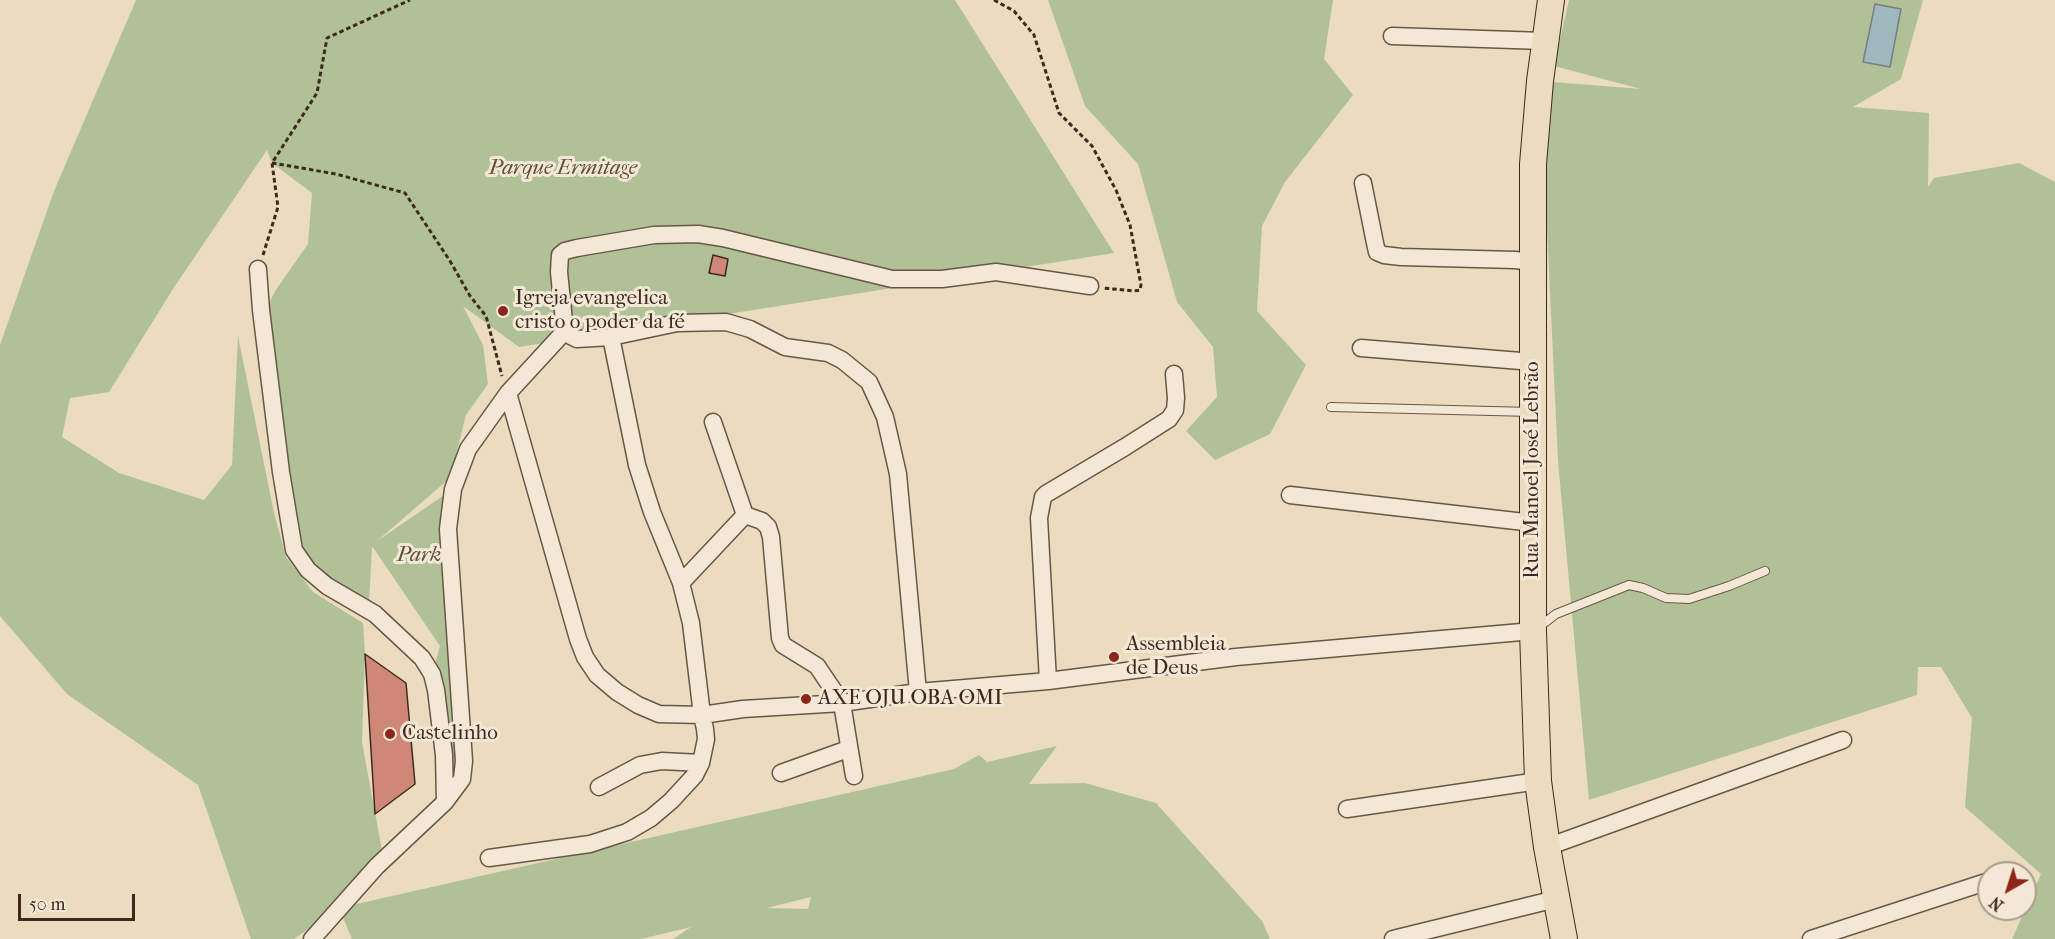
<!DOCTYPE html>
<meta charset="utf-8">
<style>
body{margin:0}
#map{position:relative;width:2055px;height:939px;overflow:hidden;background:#ebdbbf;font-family:"IM FELL French Canon",serif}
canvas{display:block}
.north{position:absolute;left:1977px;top:861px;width:60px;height:60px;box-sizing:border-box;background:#f2e8d5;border:2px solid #aa9c8c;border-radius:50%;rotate:219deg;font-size:16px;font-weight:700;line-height:24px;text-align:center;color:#3f291e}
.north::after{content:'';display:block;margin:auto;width:21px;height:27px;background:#8f2418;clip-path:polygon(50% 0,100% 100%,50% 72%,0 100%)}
.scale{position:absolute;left:18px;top:894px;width:117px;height:27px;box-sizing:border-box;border:3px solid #3f291e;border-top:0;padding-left:8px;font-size:18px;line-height:21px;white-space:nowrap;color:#3f291e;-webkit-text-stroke:4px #f2e8d5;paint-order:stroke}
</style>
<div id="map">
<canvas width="2055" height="939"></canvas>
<div class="north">N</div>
<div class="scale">50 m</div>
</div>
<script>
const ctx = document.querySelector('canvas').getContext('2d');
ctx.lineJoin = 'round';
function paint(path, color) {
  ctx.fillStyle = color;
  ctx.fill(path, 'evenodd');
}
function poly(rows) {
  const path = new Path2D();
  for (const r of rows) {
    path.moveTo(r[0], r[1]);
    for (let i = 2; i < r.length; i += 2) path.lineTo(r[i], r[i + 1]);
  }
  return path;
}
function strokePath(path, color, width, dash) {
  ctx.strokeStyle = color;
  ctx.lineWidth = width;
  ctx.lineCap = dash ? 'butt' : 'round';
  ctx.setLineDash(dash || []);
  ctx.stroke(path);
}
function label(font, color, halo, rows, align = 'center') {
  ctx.font = font + ' "IM FELL French Canon",serif';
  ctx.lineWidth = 6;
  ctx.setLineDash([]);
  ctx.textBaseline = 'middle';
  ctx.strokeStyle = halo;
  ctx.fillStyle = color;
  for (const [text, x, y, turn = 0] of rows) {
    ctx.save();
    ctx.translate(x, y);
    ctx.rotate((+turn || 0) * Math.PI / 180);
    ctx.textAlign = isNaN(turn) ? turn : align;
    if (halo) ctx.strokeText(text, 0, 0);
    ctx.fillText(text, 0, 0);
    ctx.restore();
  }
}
paint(poly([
 [136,0,955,0,1114,253,519,347,463,306,483,345,488,384,466,415,450,478,377,541,453,489,455,788,432,674,440,646,372,546,369,604,325,579,303,552,290,478,258,327,275,291,308,244,312,193,272,163,267,150,173,289,109,392,70,398,62,437,119,473,204,500,232,465,238,336,274,513,286,557,313,592,363,623,365,654,362,742,382,851,334,911,294,939,251,939,198,785,67,694,0,616,0,345,54,191],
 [1048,0,1333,0,1324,59,1353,95,1285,182,1262,226,1257,311,1306,365,1270,434,1215,460,1186,431,1217,397,1213,347,1177,302,1138,164,1085,106],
 [1569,0,1923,0,1901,79,1853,107,1929,113,1928,187,1934,178,2019,163,2055,182,2055,939,2012,939,2041,874,1965,807,1972,718,1941,667,1918,667,1917,695,1589,800,1558,461,1540,81,1641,89,1554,66],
 [1057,746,1029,784,1085,783,1156,803,1262,921,1270,939,673,939,691,927,641,939,352,939,339,908,954,769,979,755,987,762],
 [811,897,808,909,767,908]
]), '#b1c197');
const water = poly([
 [1875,4,1901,9,1890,67,1863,62,1875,4]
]);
paint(water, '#9eb8bd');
strokePath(water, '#787f7d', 1.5);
const building = poly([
 [713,255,728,259,725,276,709,273,713,255],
 [365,654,406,683,415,784,375,814,365,654]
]);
paint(building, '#cf8878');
strokePath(building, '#3f291e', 1.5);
const service = poly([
 [1331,407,1532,412],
 [1539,627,1556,614,1629,585,1643,588,1666,598,1689,599,1729,586,1765,571]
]);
const minor = poly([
 [1392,36,1544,41],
 [1363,183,1375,243,1377,252,1384,255,1401,257,1515,260,1532,262],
 [258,269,261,310,281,472,294,550,308,570,327,586,375,614,422,658,432,674,436,690,444,755,445,802],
 [1361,348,1533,362],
 [508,393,578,639,585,657,597,675,617,692,638,705,659,714,702,715,743,709,842,703,918,692,1048,681,1236,657,1533,631],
 [713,422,745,515],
 [1290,495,1533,523],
 [681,583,745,515,762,521,768,527,771,537,780,638,783,645,817,666,842,703,854,776],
 [1048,681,1039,518,1043,497,1046,494,1125,447,1169,419,1175,410,1176,398,1174,374],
 [918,692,898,474,885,417,869,382,842,360,828,353,785,347,750,329,726,322,677,323,611,337,577,339,571,336,565,331,559,272,560,255,565,251,577,248,654,235,698,234,723,238,892,279,942,279,996,272,1090,286],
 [781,773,848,749],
 [599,787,640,765,662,761,701,763],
 [1347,809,1538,781],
 [1547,847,1843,740],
 [489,858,590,844,627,832,651,818,671,801,695,775,701,763,706,739,705,729,702,715,691,623,681,583,652,512,637,465,611,337],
 [312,939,377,866,445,802,462,779,464,761,448,529,453,489,468,449,508,393,565,331],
 [1393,939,1556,899],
 [1811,939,1989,881]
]);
const primary = poly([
 [1551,0,1540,81,1533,164,1533,631,1538,781,1547,847,1564,939]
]);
strokePath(service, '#6a5646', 10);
strokePath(minor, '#6a5646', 19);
strokePath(primary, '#3f291e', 28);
strokePath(poly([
 [994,0,1014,11,1034,35,1059,113,1092,146,1116,190,1130,225,1141,285,1140,290,1134,291,1103,288],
 [272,163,336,174,405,193,450,261,470,296,486,316,502,376],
 [263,255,278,207,272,163,317,93,327,38,410,0]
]), '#3f291e', 3, [4.5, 3]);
strokePath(service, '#f2e8d5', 8);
strokePath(minor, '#f2e8d5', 16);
strokePath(primary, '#ebdbbf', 26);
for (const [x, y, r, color] of [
 [503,311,6,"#8f2418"],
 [1114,657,6,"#8f2418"],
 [806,699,6,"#8f2418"],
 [390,734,6,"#8f2418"]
]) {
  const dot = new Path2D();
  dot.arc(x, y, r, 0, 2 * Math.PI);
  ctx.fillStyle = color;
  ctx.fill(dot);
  strokePath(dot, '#f2e8d5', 2);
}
label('italic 21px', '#5c4f3c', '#f2e8d5', [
 ["Parque Ermitage",563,169],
 ["Park",419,556]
]);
label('21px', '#3f291e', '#f2e8d5', [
 ["Igreja evangelica",515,299],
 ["cristo o poder da fé",515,323],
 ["Assembleia",1126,645],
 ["de Deus",1126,669],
 ["AXE OJU OBA OMI",818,699],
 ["Castelinho",402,734]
], 'left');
label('21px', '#3f291e', '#f2e8d5', [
 ["Rua Manoel José Lebrão",1533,470,-90]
]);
</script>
